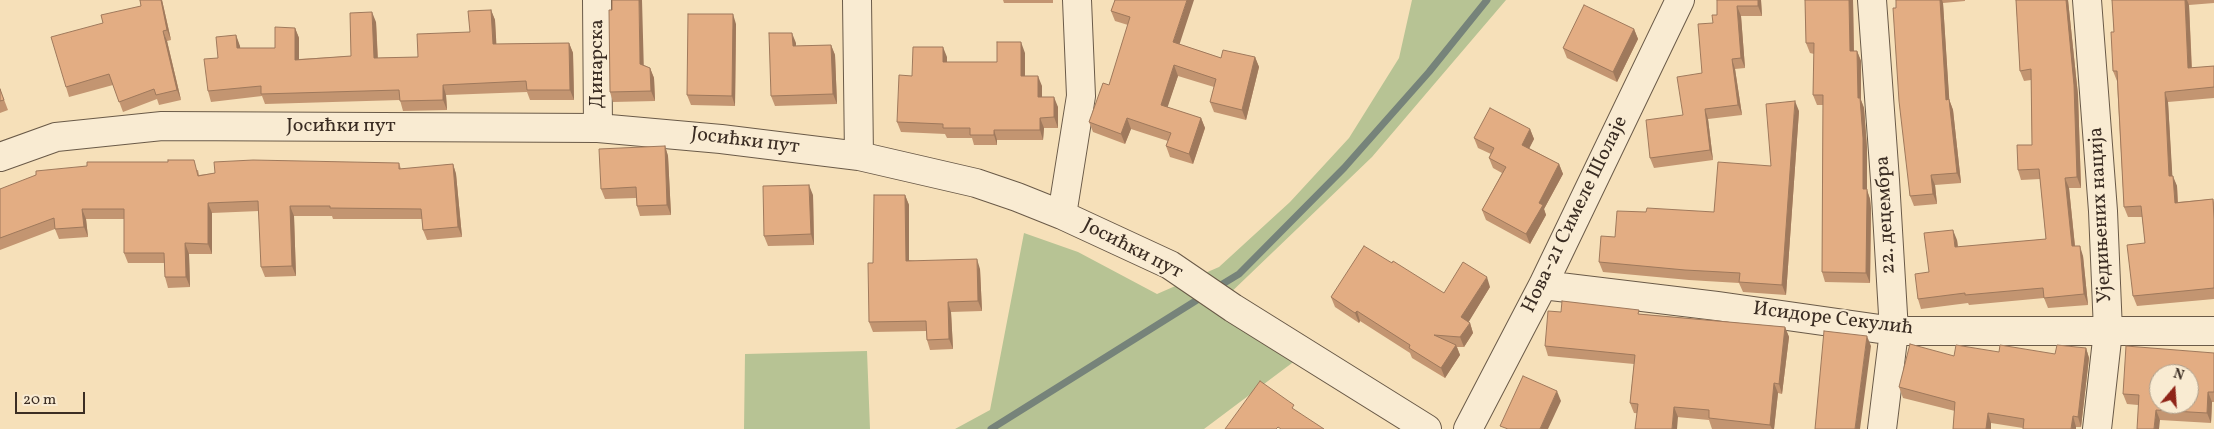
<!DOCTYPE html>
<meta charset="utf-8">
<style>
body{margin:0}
#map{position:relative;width:2214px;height:429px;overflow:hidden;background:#f6e0b9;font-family:Vollkorn,serif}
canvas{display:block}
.north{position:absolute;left:2149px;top:364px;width:50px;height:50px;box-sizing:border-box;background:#f9ebd2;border:1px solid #ad9f8c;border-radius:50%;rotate:18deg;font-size:14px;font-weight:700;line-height:20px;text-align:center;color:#3b2d23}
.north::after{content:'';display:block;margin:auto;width:18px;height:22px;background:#8f2418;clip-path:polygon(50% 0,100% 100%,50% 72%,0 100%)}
.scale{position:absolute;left:15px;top:392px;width:70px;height:22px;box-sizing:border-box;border:2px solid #3b2d23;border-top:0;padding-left:6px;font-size:15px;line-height:18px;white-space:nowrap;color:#3b2d23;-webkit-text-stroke:4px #f9ebd2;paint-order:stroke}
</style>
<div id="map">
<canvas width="2214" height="429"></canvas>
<div class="north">N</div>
<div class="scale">20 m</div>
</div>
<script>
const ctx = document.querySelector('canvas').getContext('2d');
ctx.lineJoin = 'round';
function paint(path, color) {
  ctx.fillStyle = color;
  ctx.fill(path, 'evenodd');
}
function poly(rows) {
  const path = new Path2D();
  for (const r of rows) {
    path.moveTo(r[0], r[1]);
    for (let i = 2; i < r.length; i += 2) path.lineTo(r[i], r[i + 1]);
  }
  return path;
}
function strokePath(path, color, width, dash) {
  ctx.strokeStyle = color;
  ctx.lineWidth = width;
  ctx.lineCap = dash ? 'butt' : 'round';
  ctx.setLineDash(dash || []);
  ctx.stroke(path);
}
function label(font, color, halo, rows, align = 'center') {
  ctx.font = font + ' Vollkorn,serif';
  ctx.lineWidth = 4;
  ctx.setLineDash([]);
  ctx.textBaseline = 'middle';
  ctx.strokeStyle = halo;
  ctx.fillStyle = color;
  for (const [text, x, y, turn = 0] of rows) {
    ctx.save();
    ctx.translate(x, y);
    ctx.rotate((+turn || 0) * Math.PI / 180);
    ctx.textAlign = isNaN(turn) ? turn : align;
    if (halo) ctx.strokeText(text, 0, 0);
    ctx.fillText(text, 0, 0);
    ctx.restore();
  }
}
paint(poly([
 [1412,0,1506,0,1372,157,1224,299,1308,351,1204,429,955,429,990,410,1024,233,1078,252,1157,294,1219,267,1290,202,1349,138,1399,58],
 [867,351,870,429,744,429,745,354]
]), '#b7c394');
strokePath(poly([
 [1216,288,1239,274,1344,168,1429,72,1487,0],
 [991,429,1205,295]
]), '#76837a', 7);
const street = poly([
 [597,0,598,128],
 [857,0,859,156],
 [1872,0,1885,180,1894,331,1882,429],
 [2087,0,2103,211,2108,331,2097,429],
 [0,157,56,137,162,126,598,128,721,139,859,156,976,183,1017,197,1062,215,1170,265,1233,308,1427,429],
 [1062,215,1081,96,1077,0],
 [1543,285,1717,306,1894,331,2214,331],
 [1468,429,1543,285,1680,0]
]);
strokePath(street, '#6a5a48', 30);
strokePath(street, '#f9ebd2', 28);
paint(poly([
 [162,0,171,40,167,41,181,100,159,105,157,99,123,112,113,85,69,97,66,87,103,23],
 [1003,0,1053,0,1053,3,1004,3],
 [1115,0,1179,44,1221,58,1255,57,1259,67,1246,120,1214,112,1210,102,1214,87,1178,76,1167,107,1201,118,1205,128,1193,164,1170,157,1166,146,1168,141,1131,129,1125,144,1093,132,1089,122,1109,85,1128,25,1115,21,1111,11],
 [1717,0,1761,0,1762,16,1741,16,1745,68,1735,69,1742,115,1708,119,1713,160,1654,168,1650,158,1683,115,1702,73,1713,23,1717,15],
 [1805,0,1853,0,1854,51,1857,51,1861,61,1861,100,1864,108,1867,148,1867,190,1870,199,1871,209,1870,283,1825,282,1822,272,1823,105,1817,105,1813,95,1814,54,1810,53,1806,43],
 [1896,0,1965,0,1965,1,1943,3,1949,99,1953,110,1961,183,1935,185,1937,204,1914,206,1910,196],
 [2016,0,2068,0,2078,95,2081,188,2069,188,2075,246,2083,256,2088,305,2048,308,2044,298,1969,305,1968,303,1921,309,1918,299,1929,272,1957,240,1958,247,2046,239,2040,179,2021,180,2018,170,2032,145,2031,80,2024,81,2020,71],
 [2112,0,2214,0,2214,3,2189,5,2192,68,2214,66,2214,98,2168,102,2172,176,2177,186,2178,202,2213,199,2214,203,2214,299,2137,306,2133,296,2145,243,2142,217,2128,217,2124,207,2117,81,2113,71,2114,32],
 [491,10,495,20,496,44,569,43,573,53,574,100,530,100,527,92,446,95,447,110,403,111,400,100,265,104,262,96,211,102,208,91,218,58,236,35,240,48,275,48,295,28,299,38,299,59,351,56,376,22,378,58,418,57,470,32],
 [736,24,735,106,691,105,687,95],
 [1634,29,1638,39,1617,82,1567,58,1563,48],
 [796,43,796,46,831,45,835,55,837,104,775,106,771,96],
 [1025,53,1025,76,1042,86,1042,97,1058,107,1058,128,1044,128,1043,140,997,140,997,145,974,145,972,138,947,138,945,134,901,132,897,122,912,76,947,57,947,62,997,62],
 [644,65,650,68,654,78,655,101,613,102,610,92],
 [0,89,8,110,0,113],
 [1799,111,1786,295,1743,292,1739,283,1689,280,1603,272,1599,262,1615,237,1646,212,1714,212,1771,166],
 [1530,129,1534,139,1529,148,1559,164,1563,174,1544,209,1546,215,1530,244,1486,220,1482,210,1502,173,1493,168,1489,158,1491,154,1478,148,1474,138],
 [665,146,668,156,671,215,640,216,637,206,636,198,605,199,601,189],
 [399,163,401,169,453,164,456,174,462,237,427,240,423,230,422,219,333,219,332,216,294,216,296,276,265,277,261,267,259,211,212,213,212,254,189,254,190,287,168,288,165,277,164,263,128,263,124,253,124,219,86,219,88,237,59,239,55,229,0,250,0,189,198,170,199,175,215,173],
 [813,195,814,245,768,246,764,236],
 [905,195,909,205,909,260,980,269,982,311,951,312,953,349,930,350,927,340,926,331,873,332,869,322],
 [1490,287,1468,322,1470,323,1473,333,1464,347,1457,347,1460,355,1445,378,1412,358,1410,353,1360,321,1359,323,1335,307,1331,297,1444,293],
 [1640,314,1785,327,1789,337,1782,394,1778,393,1774,429,1775,429,1712,429,1709,420,1634,413,1630,403,1634,364,1548,356,1545,346],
 [2086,348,2089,358,2081,427,2076,427,2023,428,1991,423,1991,429,1953,429,1955,411,1903,398,1899,387,1954,356,1999,352,2055,354],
 [2214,353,2214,402,2212,402,2211,423,2160,420,2138,405,2127,404,2123,394]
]), '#c39571');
paint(poly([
 [161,0,162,0,171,40,167,30],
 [639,0,642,0,644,74,640,64],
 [1187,0,1194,0,1177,52,1173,42],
 [1758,0,1761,0,1762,16,1758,6],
 [1849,0,1853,0,1854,61,1850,51],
 [1940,0,1942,0,1943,3,1950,110,1946,100],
 [2066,0,2068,0,2078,95,2081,188,2077,177],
 [2185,0,2187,0,2189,5,2192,79,2188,68],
 [1737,6,1741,16,1745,68,1741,58],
 [491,10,495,20,497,54,493,44],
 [372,12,376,22,378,68,374,58],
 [733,14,736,24,735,106,732,96],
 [295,28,299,38,299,70,295,60],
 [1634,29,1638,39,1617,82,1613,72],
 [163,31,167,41,181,100,177,90],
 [792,33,796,43,796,56,793,46],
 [236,35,240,46,241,58,237,48],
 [1021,42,1025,53,1025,86,1021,76],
 [569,43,573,53,574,100,570,90],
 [831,45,835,55,837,104,833,94],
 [943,47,947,57,947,72,943,62],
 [1857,51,1861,61,1861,100,1864,108,1867,148,1867,190,1870,199,1871,209,1870,283,1866,273,1863,189,1858,98],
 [1255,57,1259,67,1246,120,1242,110],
 [1732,59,1735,69,1742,115,1738,105],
 [1174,65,1178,76,1165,115,1161,105],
 [650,68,654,78,655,101,651,91],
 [1038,76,1042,86,1042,108,1038,97],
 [443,85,446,95,447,110,443,100],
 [2165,92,2168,102,2173,186,2169,176],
 [1054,97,1058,107,1058,128,1054,117],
 [1949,99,1953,110,1961,183,1957,173],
 [1795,101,1799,111,1786,295,1782,285],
 [1705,109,1708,119,1713,160,1710,150],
 [1040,118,1044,128,1043,140,1040,130],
 [1127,118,1131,129,1125,144,1121,134],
 [1201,118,1205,128,1193,164,1189,154],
 [1530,129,1534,139,1526,155,1522,145],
 [994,130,997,140,997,145,994,135],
 [665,146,668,156,671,215,667,205],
 [453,164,456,174,462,237,458,227],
 [1559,164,1563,174,1544,209,1546,215,1530,244,1526,234,1539,203],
 [1931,175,1935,185,1937,204,1933,194],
 [2173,176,2177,186,2178,213,2175,203],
 [2065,178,2069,188,2076,257,2072,246],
 [809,185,813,195,814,245,811,234],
 [905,195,909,205,909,271,906,261],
 [208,203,212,213,212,254,208,244],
 [290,206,294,216,296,276,292,266],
 [82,209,86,219,88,237,84,227],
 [1953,230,1957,240,1959,257,1955,247],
 [185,243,189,254,190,287,186,277],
 [2080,246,2083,256,2088,305,2084,294],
 [977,259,980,269,982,311,978,301],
 [1487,277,1490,287,1465,328,1461,317],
 [948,302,951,312,953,349,949,339],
 [1357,311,1360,321,1359,323,1355,313],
 [1470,323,1473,333,1464,347,1460,337],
 [1785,327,1789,337,1782,394,1779,384],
 [1867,336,1871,346,1860,429,1855,429],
 [1456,345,1460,355,1445,378,1441,368],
 [2086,348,2089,358,2081,427,2078,417],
 [1774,383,1778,393,1774,429,1772,429,1770,425],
 [1557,391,1561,401,1548,429,1540,429],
 [2208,392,2212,402,2211,423,2207,413],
 [1674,407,1678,417,1677,429,1672,429],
 [2156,410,2160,420,2159,429,2154,429],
 [1988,413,1991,423,1991,429,1986,429],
 [2073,416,2076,427,2076,429,2071,429]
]), '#9f795c');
const building = poly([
 [140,0,161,0,167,30,163,31,177,90,156,95,154,89,119,102,109,74,66,87,51,37,103,23,101,15,141,6,140,0],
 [612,0,639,0,640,64,650,68,651,91,610,92,609,10,612,10,612,0],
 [1115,0,1187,0,1173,42,1221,58,1223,50,1255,57,1242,110,1210,102,1216,79,1174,65,1161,105,1201,118,1189,154,1166,146,1171,133,1127,118,1121,134,1089,122,1103,83,1109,85,1130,17,1111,11,1115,0],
 [1717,0,1758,0,1758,6,1737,6,1741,58,1732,59,1738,105,1705,109,1710,150,1650,158,1646,120,1683,115,1677,77,1702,73,1698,24,1713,23,1712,15,1717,15,1717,0],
 [1805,0,1849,0,1850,51,1857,51,1858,98,1860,98,1863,138,1863,189,1867,189,1867,199,1866,273,1822,272,1823,95,1813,95,1814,43,1806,43,1805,0],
 [1896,0,1940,0,1946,100,1949,99,1957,173,1931,175,1933,194,1910,196,1899,101,1893,8,1896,8,1896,0],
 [2016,0,2066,0,2074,85,2077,177,2065,178,2072,246,2080,246,2084,294,2044,298,2043,288,1965,295,1965,293,1918,299,1915,274,1929,272,1924,233,1953,230,1955,247,2046,239,2039,169,2018,170,2017,145,2032,145,2031,69,2020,71,2016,0],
 [2112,0,2185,0,2188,68,2214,66,2214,87,2165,92,2169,176,2173,176,2175,203,2213,199,2214,219,2214,288,2133,296,2127,245,2145,243,2141,206,2124,207,2117,71,2113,71,2111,32,2114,32,2112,0],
 [1584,5,1634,29,1613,72,1563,48,1584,5],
 [491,10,493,44,569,43,570,90,527,90,526,81,443,85,443,100,400,101,399,90,261,94,261,86,208,91,204,59,218,58,216,37,236,35,237,48,275,48,275,27,295,28,295,60,351,56,350,13,372,12,374,58,418,57,417,34,470,32,468,11,491,10],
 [688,14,733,14,732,96,687,95,688,14],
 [769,33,792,33,793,46,831,45,833,94,771,96,769,33],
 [997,42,1021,42,1021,76,1038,76,1038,97,1054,97,1054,117,1040,118,1040,130,994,130,994,135,970,135,970,128,943,128,943,124,897,122,899,75,912,76,913,47,943,47,943,62,997,62,997,42],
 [0,89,4,100,0,101,0,89],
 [1795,101,1782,285,1739,282,1740,273,1685,270,1599,262,1601,236,1615,237,1617,211,1646,212,1647,208,1714,212,1718,162,1771,166,1766,104,1795,101],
 [1490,108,1530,129,1522,145,1559,164,1539,203,1543,205,1526,234,1482,210,1506,167,1489,158,1494,148,1474,138,1490,108],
 [665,146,667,205,637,206,636,187,601,189,599,149,665,146],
 [168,160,194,160,198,176,215,173,214,162,253,160,399,163,399,169,453,164,458,227,423,230,421,209,330,208,330,206,290,206,292,266,261,267,258,201,208,203,208,244,185,243,186,277,165,277,164,253,124,253,124,209,82,209,84,227,55,229,54,218,0,238,0,189,36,175,36,171,87,166,87,162,168,162,168,160],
 [809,185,811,234,764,236,763,186,809,185],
 [874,195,905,195,906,261,977,259,978,301,948,302,949,339,927,340,926,321,869,322,868,263,873,263,874,195],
 [1364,246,1392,263,1393,261,1444,293,1463,262,1487,277,1461,317,1470,323,1460,337,1434,335,1456,345,1441,368,1409,348,1410,345,1357,311,1355,313,1331,297,1364,246],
 [1562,301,1639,310,1638,314,1785,327,1779,384,1774,383,1770,425,1709,418,1709,410,1674,407,1672,429,1635,429,1638,404,1630,403,1635,355,1545,346,1548,311,1561,312,1562,301],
 [1824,331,1867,336,1855,429,1815,429,1824,331],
 [1910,344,1954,356,1956,345,1999,352,2000,345,2055,354,2057,345,2086,348,2078,417,2073,416,2071,429,2023,429,2024,419,1988,413,1986,429,1953,429,1955,402,1899,387,1910,344],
 [2126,346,2214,353,2214,392,2208,392,2207,413,2156,410,2154,429,2137,429,2139,395,2123,394,2126,346],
 [2159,374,2189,374,2189,404,2159,404,2159,374],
 [1523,376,1557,391,1540,429,1508,429,1500,426,1523,376],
 [1260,381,1294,405,1292,408,1324,429,1281,429,1278,427,1276,429,1225,429,1260,381]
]);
paint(building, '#e3ad83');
strokePath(building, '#9f795c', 1);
label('20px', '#3b2d23', '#f9ebd2', [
 ["Динарска",598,64,-90],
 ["Јосићки пут",341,127],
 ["Јосићки пут",745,142,7],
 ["Нова-21 Симеле Шолаје",1576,215,-64],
 ["22. децембра",1887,215,-93],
 ["Уједињених нација",2102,215,-93],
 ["Јосићки пут",1132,250,27],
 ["Исидоре Секулић",1833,320,7]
]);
</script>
